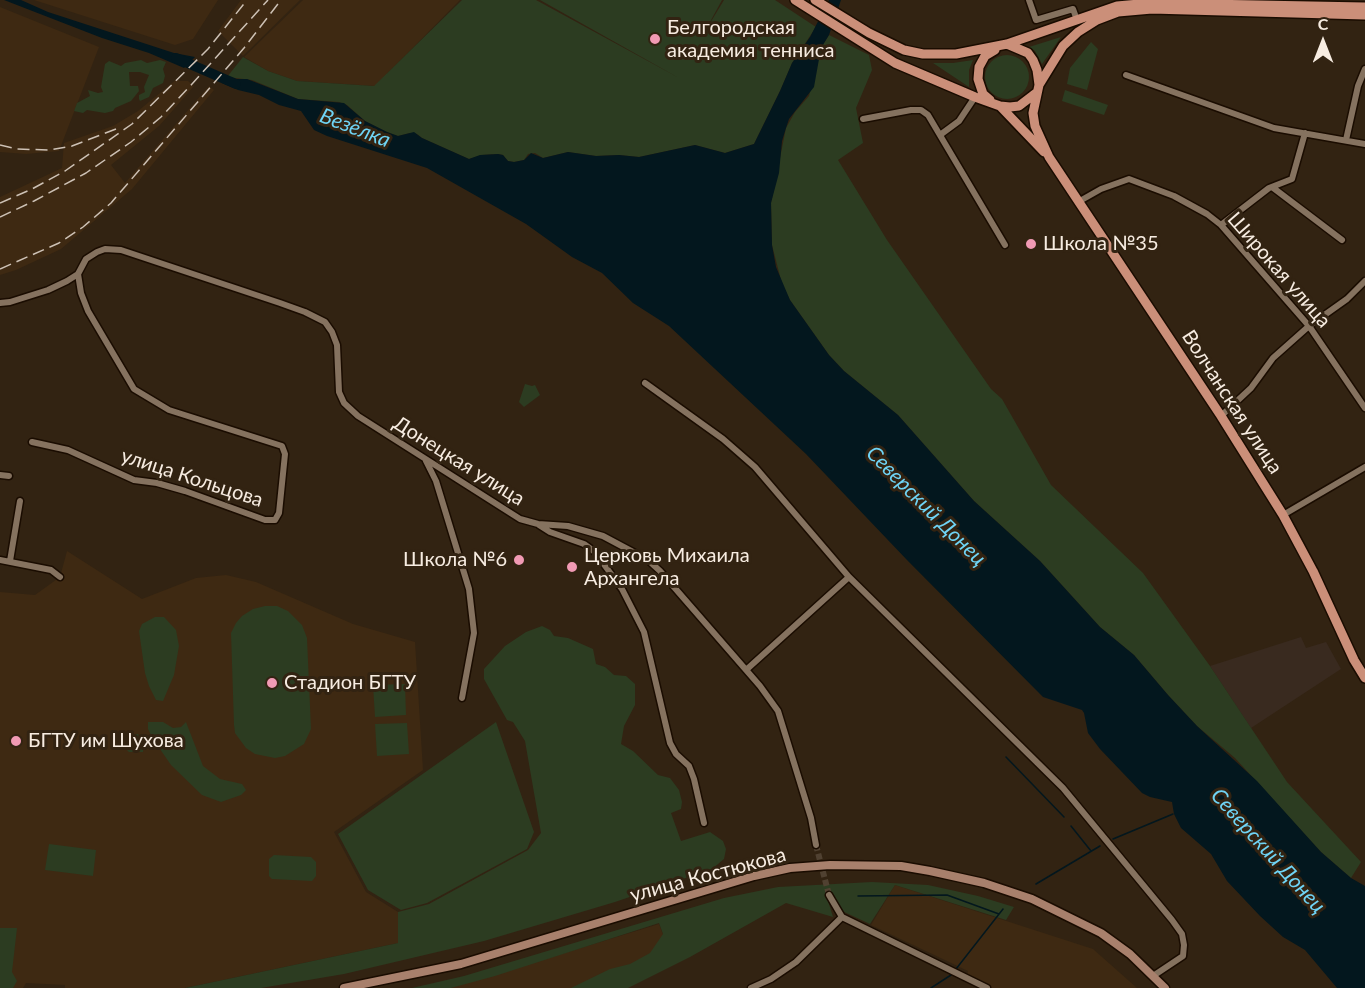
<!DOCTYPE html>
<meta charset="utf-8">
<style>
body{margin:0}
#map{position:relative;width:1365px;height:988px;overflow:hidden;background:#322312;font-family:Lato,sans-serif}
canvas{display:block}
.north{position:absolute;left:1293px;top:12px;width:60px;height:60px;-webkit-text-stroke:4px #322312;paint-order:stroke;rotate:0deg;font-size:16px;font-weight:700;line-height:24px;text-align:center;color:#f7ece1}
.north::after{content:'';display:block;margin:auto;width:21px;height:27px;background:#f7ece1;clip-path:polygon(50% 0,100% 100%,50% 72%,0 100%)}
</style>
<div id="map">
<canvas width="1365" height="988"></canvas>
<div class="north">С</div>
</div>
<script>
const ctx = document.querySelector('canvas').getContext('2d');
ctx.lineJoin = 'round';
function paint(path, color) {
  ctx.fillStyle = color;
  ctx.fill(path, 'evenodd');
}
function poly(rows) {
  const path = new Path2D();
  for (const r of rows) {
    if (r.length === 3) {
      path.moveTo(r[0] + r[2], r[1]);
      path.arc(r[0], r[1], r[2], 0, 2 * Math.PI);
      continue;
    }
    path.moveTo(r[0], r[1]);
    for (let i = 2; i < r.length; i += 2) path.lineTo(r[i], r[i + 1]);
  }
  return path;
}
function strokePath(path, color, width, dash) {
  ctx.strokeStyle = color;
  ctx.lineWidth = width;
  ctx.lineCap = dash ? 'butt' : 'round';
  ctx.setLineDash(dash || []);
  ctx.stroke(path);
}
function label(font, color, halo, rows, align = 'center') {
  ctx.font = font + ' Lato,sans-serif';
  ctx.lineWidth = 6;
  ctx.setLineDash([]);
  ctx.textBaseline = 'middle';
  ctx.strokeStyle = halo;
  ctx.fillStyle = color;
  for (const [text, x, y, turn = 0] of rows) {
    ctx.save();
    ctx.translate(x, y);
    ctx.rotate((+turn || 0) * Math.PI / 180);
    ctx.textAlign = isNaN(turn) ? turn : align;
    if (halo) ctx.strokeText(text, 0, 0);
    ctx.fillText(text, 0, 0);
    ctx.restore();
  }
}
paint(poly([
 [1301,637,1306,648,1326,642,1341,669,1251,728,1210,666]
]), '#392a1f');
paint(poly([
 [34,0,218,0,193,39,175,45],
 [241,0,300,0,243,56,218,31],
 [303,0,460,0,375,86,297,81,268,71,244,57],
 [0,7,99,47,59,151,26,154,0,152],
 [177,79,180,81,188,81,194,86,159,126,111,165,125,183,209,86,214,90,132,189,61,249,16,270,0,275,0,197,62,168,64,143,113,126,138,111],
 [67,551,142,599,196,578,226,575,256,582,353,624,415,642,423,770,334,832,366,892,398,912,398,943,185,988,65,988,65,985,26,983,23,988,0,988,0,592,35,595,60,577],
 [895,885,1093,949,1137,988,977,988,965,982,968,971,871,925],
 [659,924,664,937,656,953,584,988,450,988]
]), '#3e2912');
paint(poly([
 [462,0,536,0,679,78,540,0,722,0,704,33,724,0,775,0,816,27,792,63,780,91,754,144,725,153,695,145,639,157,619,155,596,156,568,152,543,158,535,153,528,154,524,160,514,162,508,161,503,155,498,154,482,155,469,159,422,138,417,134,410,133,398,136,387,132,365,121,347,105,339,102,298,99,252,80,227,77,243,57,268,71,297,81,374,86],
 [829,35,869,55,872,70,856,108,863,143,838,160,887,240,991,389,1002,399,1051,485,1143,573,1210,666,1287,782,1361,862,1351,878,1321,852,1235,758,1197,726,1168,695,1134,655,1100,627,1040,561,974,501,898,415,844,371,829,355,790,300,782,284,772,245,771,203,786,128,795,112,809,96,821,48],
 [1061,37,1042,64,1035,51,1029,47],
 [1091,42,1098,49,1087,90,1067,84,1070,68],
 [1007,77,22],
 [141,60,147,63,160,60,166,62,163,69,165,76,163,83,153,88,149,97,140,101,139,99,139,95,145,92,144,87,149,75,140,72,129,72,130,86,138,86,139,91,131,101,115,108,113,111,105,113,87,110,83,113,74,111,77,103,90,96,88,90,98,93,103,92,101,87,105,64,109,61,121,66,125,63],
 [973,60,969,70,969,87,933,63,953,63],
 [1065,90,1108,105,1104,115,1062,101],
 [525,384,532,386,535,385,540,395,524,407,519,402],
 [265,606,277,606,288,611,302,625,307,638,311,729,304,744,285,756,275,758,255,754,246,748,235,733,234,725,231,633,236,623,242,616,253,609],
 [155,617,164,617,176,630,179,646,174,675,163,701,156,700,149,686,145,673,139,631,142,624],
 [542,626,550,630,554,636,568,638,593,649,596,664,605,667,614,675,626,676,635,684,635,705,624,726,621,744,633,751,658,775,670,778,679,790,682,802,681,809,671,813,681,841,710,832,723,841,726,849,724,859,712,869,615,902,484,941,344,974,261,988,185,988,398,943,398,912,429,904,528,850,541,833,525,741,513,722,507,720,484,679,484,669,505,646,526,632],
 [405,684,406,715,375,717,373,685],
 [148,722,163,722,173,728,181,727,186,722,203,766,220,779,242,784,246,790,241,795,221,802,202,795,171,765,153,739,148,729],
 [496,722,534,832,527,849,427,903,401,910,368,890,338,834],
 [407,723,409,754,377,756,375,724],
 [130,734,138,734,144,744,143,752,129,752,124,747],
 [49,844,96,850,93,876,45,870],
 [274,855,311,857,316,862,316,876,312,881,272,879,269,876,269,859],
 [872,882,928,885,978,896,1014,907,1006,920,895,885,870,924,842,911,832,892,826,894,833,917,786,903,690,957,628,988,571,988,610,969,630,964,650,953,663,934,659,923,495,976,451,988,412,988,464,976,724,898,778,887],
 [0,928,17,928,12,972,17,981,13,988,0,988]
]), '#2c3c21');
paint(poly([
 [4,0,21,0,48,12,174,53,195,57,184,68,149,53,102,38],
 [829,0,841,0,829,35,821,48,814,87,789,119,786,128,782,141,779,173,771,203,772,245,776,267,790,300,829,355,844,371,898,415,974,501,1040,561,1100,627,1134,655,1168,695,1197,726,1257,781,1321,852,1351,878,1365,886,1365,988,1337,988,1305,950,1283,937,1260,916,1227,881,1211,854,1181,828,1174,814,1172,802,1150,797,1142,793,1100,749,1088,733,1084,713,1082,710,1043,697,907,560,806,454,669,326,633,303,602,273,572,257,526,224,427,168,327,136,314,130,301,111,279,105,259,95,238,90,222,83,227,77,235,79,247,79,298,99,344,103,365,121,387,132,398,136,414,132,422,138,469,159,480,155,498,154,503,155,508,161,514,162,524,160,531,153,543,158,568,152,596,156,619,155,639,157,695,145,725,153,754,144,780,91,792,63,810,37]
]), '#03171e');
strokePath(poly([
 [1006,757,1064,817],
 [1071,826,1091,851],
 [1113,839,1173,814],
 [1036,884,1100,846],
 [858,896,947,895,999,914],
 [956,969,1003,909],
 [931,988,951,975]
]), '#03171e', 1.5);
strokePath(poly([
 [176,58,236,84]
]), '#03171e', 10);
strokePath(poly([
 [816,845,829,895]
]), '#504131', 6, [6, 3]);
const street = poly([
 [1029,0,1036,20,1073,9,1077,20],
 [1126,75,1274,128,1365,144],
 [863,119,911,110,921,110,928,115,1005,245],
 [940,135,959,121,975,97],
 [1346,140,1358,86,1365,69],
 [1272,187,1342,240],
 [1078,202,1101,189,1129,179,1174,196,1207,214,1221,225,1309,326,1365,408],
 [1221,225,1269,188,1292,179,1305,133],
 [0,303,10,302,48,290,67,281,78,274,86,259,97,252,105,249,121,250,280,303,305,312,325,322,332,332,337,345,339,392,344,403,358,416,520,519,538,524,568,526,603,536,648,560,660,571,760,686,778,711,811,818,816,845],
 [645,383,723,439,755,467,849,577],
 [1221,416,1251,388,1273,358,1309,326,1347,299,1365,281],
 [32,442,68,450,134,480,157,483,185,491,265,520,275,520,279,513,285,454,282,446,169,410,134,389,88,311,81,293,78,274],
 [426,461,436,481,469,589,474,633,462,698],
 [0,475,9,476],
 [1283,515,1365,467],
 [539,525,550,532,584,544,595,552,622,589,644,632,670,743,676,754,689,766,694,779,704,823],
 [0,560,51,570,60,577],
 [10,561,20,501],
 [746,670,849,577,1063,788,1172,920,1182,934,1184,945,1183,956,1153,976],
 [829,895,842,917,987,988],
 [751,988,771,979,796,962,842,917]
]);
const secondary = poly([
 [344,988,461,964,754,876,790,868,830,865,901,866,930,871,984,883,1032,899,1101,933,1130,954,1165,988]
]);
const primary = poly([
 [795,0,895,63,975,97,1000,106,1010,107,1019,106,1036,93],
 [815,0,869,33,904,50,923,54,956,54,1007,44,1117,6,1150,3,1365,7],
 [1365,15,1152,9,1118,12,1097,20,1078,32,1063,46,1039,85,1033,113,1035,126,1049,157,1221,416,1283,515,1313,571,1354,660,1365,678],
 [1007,44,1028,53,1033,60,1037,70,1039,85],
 [990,100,983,94,978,79,979,67,985,56,995,50],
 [1000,106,1044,152]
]);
strokePath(street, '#1a0c00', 9);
strokePath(secondary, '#1a0c00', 11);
strokePath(primary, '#1a0c00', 12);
strokePath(street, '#85725f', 6);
strokePath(secondary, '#a8806c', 8);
strokePath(primary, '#cb8f79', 9);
strokePath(poly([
 [0,145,17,149,49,150,72,146,116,129],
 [0,203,32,189,65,171,132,124,208,49,247,0],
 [0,217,34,201,86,173,131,142,161,117,192,84,268,0],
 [0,269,59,243,83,227,111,203,244,48,281,0]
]), '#cdc1b5', 1.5, [12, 6]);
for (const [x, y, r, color] of [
 [655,39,6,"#f19ab4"],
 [1031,244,6,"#f19ab4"],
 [519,560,6,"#f19ab4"],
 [572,567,6,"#f19ab4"],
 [272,683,6,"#f19ab4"],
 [16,741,6,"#f19ab4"]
]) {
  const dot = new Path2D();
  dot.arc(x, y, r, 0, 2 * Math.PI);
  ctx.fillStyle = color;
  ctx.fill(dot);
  strokePath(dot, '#322312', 2);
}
label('20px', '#f7ece1', '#322312', [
 ["Белгородская",667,28],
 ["академия тенниса",667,51],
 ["Школа №35",1043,244],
 ["Церковь Михаила",584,556],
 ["Архангела",584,579],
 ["Школа №6",507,560,"right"],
 ["Стадион БГТУ",284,683],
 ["БГТУ им Шухова",28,741]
], 'left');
label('20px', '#f7ece1', '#322312', [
 ["Широкая улица",1279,270,49],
 ["Волчанская улица",1232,402,57],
 ["Донецкая улица",459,461,32],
 ["улица Кольцова",192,478,18],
 ["улица Костюкова",708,875,-15]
]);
label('italic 21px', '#6fd4f5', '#322312', [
 ["Везёлка",355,128,21],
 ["Северский Донец",926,506,45],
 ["Северский Донец",1268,851,48]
]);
</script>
